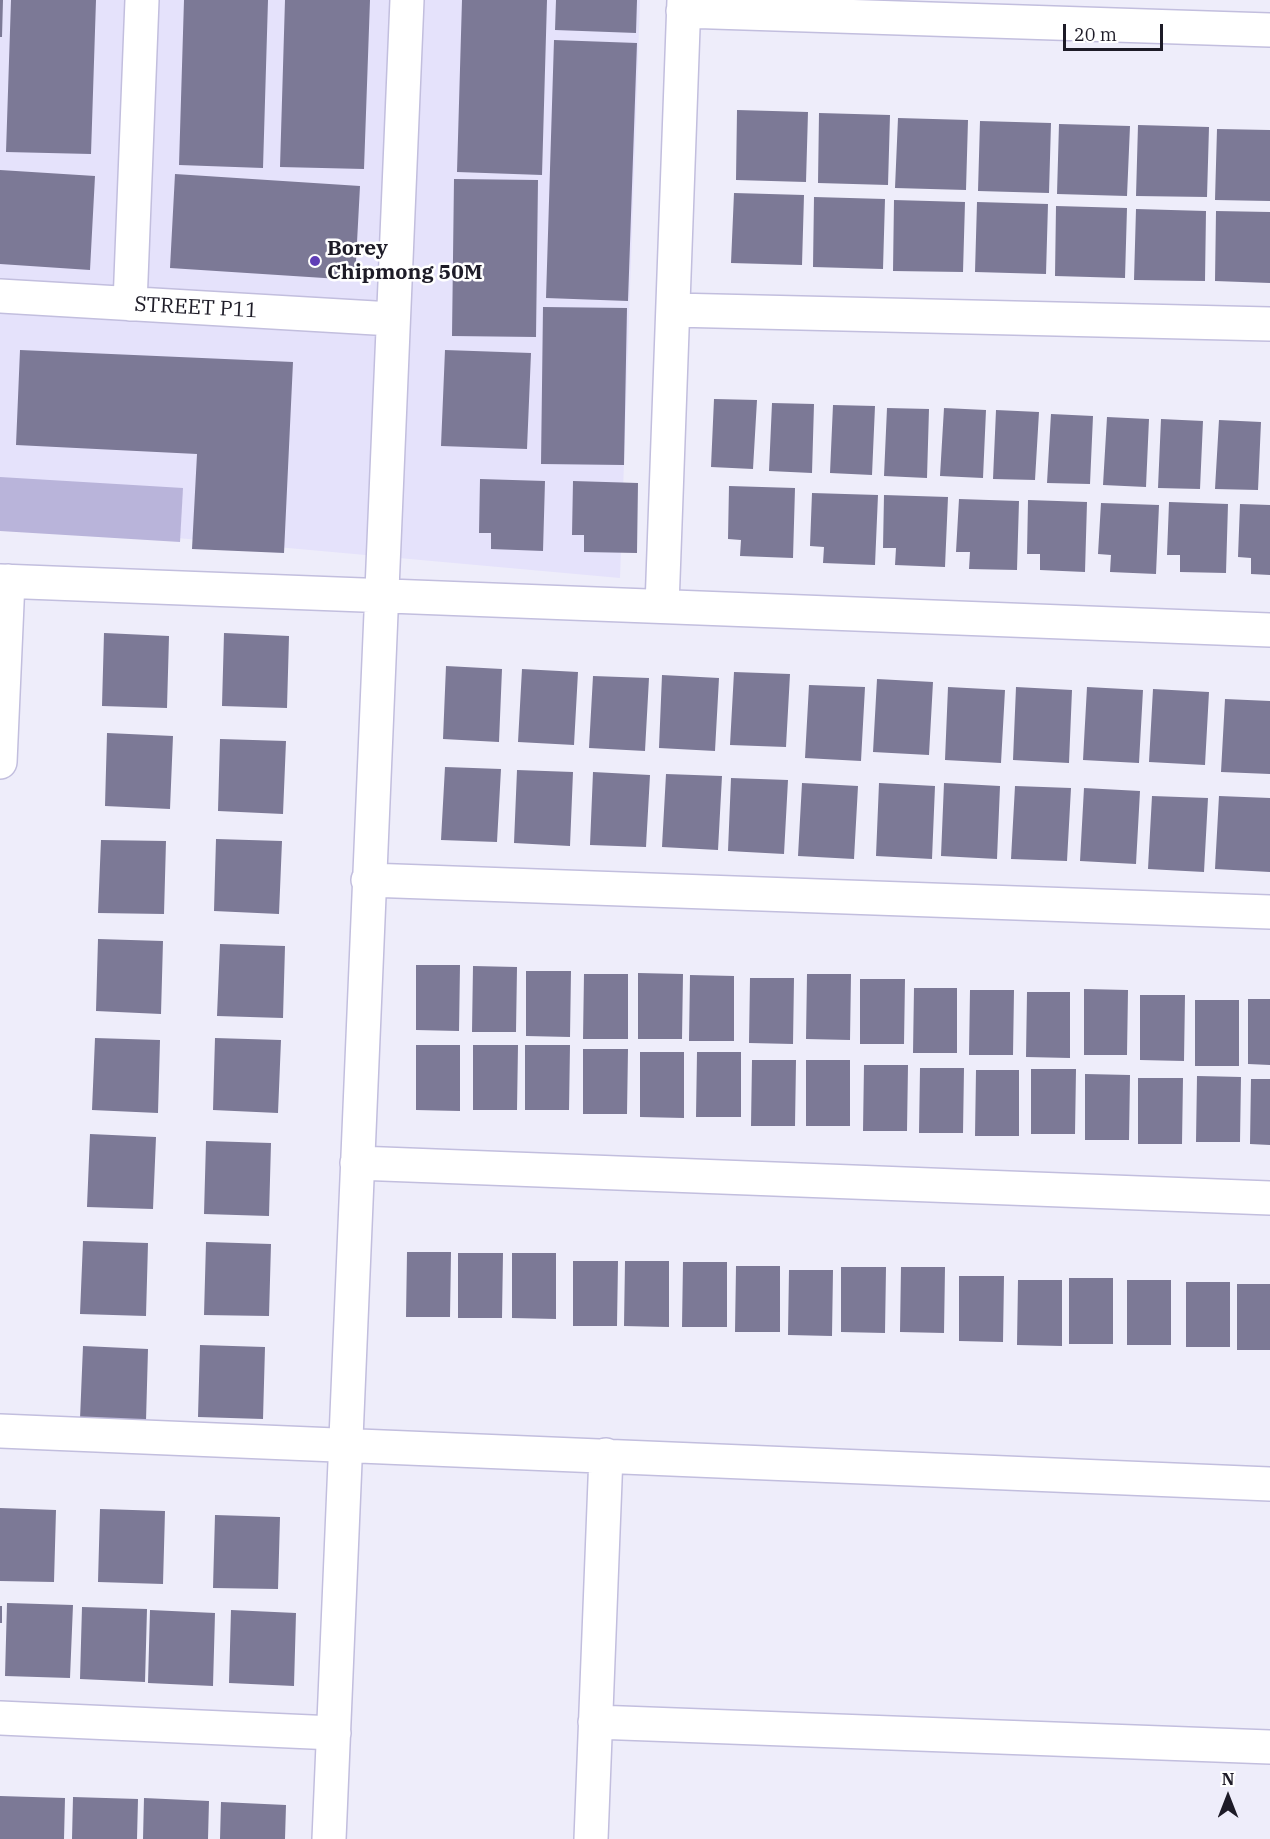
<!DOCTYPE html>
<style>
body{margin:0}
#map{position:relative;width:1270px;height:1839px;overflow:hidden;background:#eeedfa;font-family:"IBM Plex Serif",serif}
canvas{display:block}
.north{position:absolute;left:1198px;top:1767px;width:60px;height:60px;-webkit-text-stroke:4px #fff;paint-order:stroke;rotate:0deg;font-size:16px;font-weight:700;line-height:24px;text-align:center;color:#1d1b27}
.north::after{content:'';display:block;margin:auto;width:21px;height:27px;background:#1d1b27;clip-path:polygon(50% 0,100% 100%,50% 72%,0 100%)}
.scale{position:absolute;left:1063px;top:24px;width:100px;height:27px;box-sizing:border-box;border:3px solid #1d1b27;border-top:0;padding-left:8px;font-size:18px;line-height:21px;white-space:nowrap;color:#1d1b27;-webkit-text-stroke:4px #fff;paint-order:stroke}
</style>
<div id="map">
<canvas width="1270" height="1839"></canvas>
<div class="north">N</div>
<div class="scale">20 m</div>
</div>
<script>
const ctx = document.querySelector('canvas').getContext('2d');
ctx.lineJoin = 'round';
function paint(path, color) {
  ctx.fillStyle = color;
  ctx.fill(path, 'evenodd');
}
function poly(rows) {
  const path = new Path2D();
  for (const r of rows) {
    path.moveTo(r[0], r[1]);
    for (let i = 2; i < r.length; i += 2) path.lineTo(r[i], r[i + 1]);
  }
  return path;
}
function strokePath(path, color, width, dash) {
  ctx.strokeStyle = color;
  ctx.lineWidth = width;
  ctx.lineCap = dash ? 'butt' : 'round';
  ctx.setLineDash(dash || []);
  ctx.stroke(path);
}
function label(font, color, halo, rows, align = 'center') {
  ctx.font = font + ' "IBM Plex Serif",serif';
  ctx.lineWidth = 5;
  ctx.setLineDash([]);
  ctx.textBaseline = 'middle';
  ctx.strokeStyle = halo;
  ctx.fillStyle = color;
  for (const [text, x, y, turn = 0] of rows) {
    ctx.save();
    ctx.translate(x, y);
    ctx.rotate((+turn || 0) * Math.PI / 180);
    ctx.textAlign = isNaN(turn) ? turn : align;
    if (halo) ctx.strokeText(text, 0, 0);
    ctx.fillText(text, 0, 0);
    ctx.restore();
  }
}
paint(poly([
 [0,0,640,0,620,578,0,522]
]), '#e5e2fb');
paint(poly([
 [0,477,183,488,180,542,0,531]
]), '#b9b4da');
paint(poly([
 [0,0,3,0,2,37,0,37],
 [11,0,96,0,91,154,6,152],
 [184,0,268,0,263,168,179,165],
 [285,0,370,0,364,169,280,167],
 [462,0,547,0,542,175,457,172],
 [556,0,637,0,636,33,555,30],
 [554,40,637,43,628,301,546,298],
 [737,110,808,112,806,182,736,180],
 [819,113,890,115,888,185,818,183],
 [898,118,968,120,966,190,895,188],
 [980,121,1051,123,1049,193,978,191],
 [1059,124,1130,126,1127,196,1057,194],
 [1138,125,1209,127,1207,197,1136,196],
 [1217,129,1270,130,1270,201,1215,200],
 [0,170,95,176,90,270,0,264],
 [175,174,360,186,355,280,170,268],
 [454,179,538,180,536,337,452,336],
 [734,193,804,195,802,265,731,263],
 [814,197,885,199,883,269,813,267],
 [894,200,965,202,963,272,893,271],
 [977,202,1048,204,1046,274,975,272],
 [1056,206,1127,208,1125,278,1055,276],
 [1136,209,1206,211,1205,281,1134,280],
 [1216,211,1270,212,1270,283,1215,281],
 [543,307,627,308,624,465,541,464],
 [20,350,293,362,284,553,192,549,197,454,16,445],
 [445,350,531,353,527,449,441,446],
 [714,399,757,400,753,469,711,467],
 [772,403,814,404,812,473,769,471],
 [833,405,875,406,872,475,830,473],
 [887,408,929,409,927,478,884,476],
 [944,408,986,410,983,478,940,476],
 [996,410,1039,412,1035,480,993,479],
 [1051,414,1093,416,1090,484,1047,483],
 [1107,417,1149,419,1146,487,1103,485],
 [1161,419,1203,421,1200,489,1158,488],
 [1219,420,1261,422,1258,490,1215,489],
 [480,479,545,481,543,551,491,549,491,533,479,533],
 [573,481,638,483,637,553,584,552,584,535,572,535],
 [729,486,795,488,793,558,740,556,741,540,728,539],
 [812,493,878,495,875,565,823,563,824,547,810,546],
 [884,495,948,497,945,567,895,565,896,548,883,548],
 [959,499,1019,501,1017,570,969,569,970,552,956,552],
 [1028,500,1087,502,1085,572,1040,570,1040,554,1027,554],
 [1169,502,1228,504,1226,573,1180,572,1180,555,1167,555],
 [1101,503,1159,505,1156,574,1110,572,1111,555,1098,554],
 [1240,504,1270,505,1270,575,1251,574,1251,558,1238,557],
 [104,633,169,636,167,708,102,706],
 [224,633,289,636,287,708,222,706],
 [446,666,502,669,499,742,443,739],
 [522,669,578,672,574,745,518,742],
 [734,672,790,674,786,747,730,745],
 [662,675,719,678,715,751,659,748],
 [593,676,649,678,645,751,589,748],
 [877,679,933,682,929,755,873,752],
 [809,685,865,687,861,761,805,758],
 [948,687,1005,690,1001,763,945,760],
 [1016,687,1072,690,1069,763,1013,760],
 [1087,687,1143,690,1139,763,1083,760],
 [1153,689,1209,692,1205,765,1149,762],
 [1225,699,1270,701,1270,774,1221,772],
 [107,733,173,736,170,809,105,806],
 [220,739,286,741,283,814,218,811],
 [445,767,501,769,497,842,441,840],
 [517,770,573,772,570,846,514,843],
 [593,772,650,775,646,847,590,845],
 [666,774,722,776,718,850,662,847],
 [731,778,788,780,784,854,728,851],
 [802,783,858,786,854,859,798,856],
 [879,783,935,786,932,859,876,856],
 [944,783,1000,786,997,859,941,856],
 [1015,786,1071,788,1067,861,1011,859],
 [1084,788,1140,791,1136,864,1080,861],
 [1152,796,1208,798,1204,872,1148,869],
 [1219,796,1270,798,1270,872,1215,869],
 [216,839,282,841,279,914,214,911],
 [101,840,166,841,164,914,98,913],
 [98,939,163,941,161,1014,96,1011],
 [220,944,285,946,283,1018,217,1016],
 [416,965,460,965,459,1031,416,1030],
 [473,966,517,967,516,1032,472,1032],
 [526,971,571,971,570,1037,526,1036],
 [638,973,683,974,682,1039,638,1039],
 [584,974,628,974,628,1039,583,1039],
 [807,974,851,974,850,1040,806,1039],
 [690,975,734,976,734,1041,689,1041],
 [750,978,794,978,793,1044,749,1043],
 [860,979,905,979,904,1044,860,1044],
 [914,988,957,988,957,1053,913,1053],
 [1084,989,1128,990,1127,1055,1084,1055],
 [970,990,1014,990,1013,1055,969,1055],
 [1027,992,1070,992,1070,1058,1026,1057],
 [1140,995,1185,995,1184,1061,1140,1060],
 [1248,999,1270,999,1270,1065,1248,1064],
 [1195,1000,1239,1000,1239,1066,1195,1066],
 [95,1038,160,1040,158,1113,92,1110],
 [215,1038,281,1040,278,1113,213,1110],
 [416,1045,460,1045,460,1111,416,1110],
 [473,1045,518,1045,517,1110,473,1110],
 [525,1045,570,1045,569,1110,525,1110],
 [583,1049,628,1049,627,1114,583,1114],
 [640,1052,684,1052,684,1118,640,1117],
 [697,1052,741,1052,741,1117,696,1117],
 [752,1060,796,1060,795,1126,751,1126],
 [806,1060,850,1060,850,1126,806,1126],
 [864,1065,908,1065,907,1131,863,1131],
 [920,1068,964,1068,963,1133,919,1133],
 [1031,1069,1076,1069,1075,1134,1031,1134],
 [976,1070,1019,1070,1019,1136,975,1136],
 [1085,1074,1130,1075,1129,1140,1085,1140],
 [1197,1076,1241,1077,1240,1142,1196,1142],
 [1138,1078,1183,1078,1182,1144,1138,1144],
 [1251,1079,1270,1079,1270,1145,1250,1144],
 [90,1134,156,1137,153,1209,87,1207],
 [206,1141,271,1143,269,1216,204,1214],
 [83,1241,148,1243,146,1316,80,1314],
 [206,1242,271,1244,269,1316,204,1315],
 [407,1252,451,1252,450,1317,406,1317],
 [458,1253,503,1253,502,1318,458,1318],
 [512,1253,556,1253,556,1319,512,1318],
 [573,1261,618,1261,617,1326,573,1326],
 [625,1261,669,1261,669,1327,624,1326],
 [683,1262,727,1262,727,1327,682,1327],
 [736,1266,780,1266,780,1332,735,1332],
 [841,1267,886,1267,885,1333,841,1332],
 [901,1267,945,1267,944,1333,900,1332],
 [789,1270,833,1270,832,1336,788,1335],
 [959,1276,1004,1276,1003,1342,959,1341],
 [1069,1278,1113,1278,1113,1344,1069,1344],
 [1018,1280,1062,1280,1062,1346,1017,1345],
 [1127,1280,1171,1280,1171,1345,1127,1345],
 [1186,1282,1230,1282,1230,1347,1186,1347],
 [1237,1284,1270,1284,1270,1350,1237,1350],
 [200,1345,265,1347,263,1419,198,1417],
 [83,1346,148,1349,146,1421,80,1419],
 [0,1508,56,1510,54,1582,0,1581],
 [100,1509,165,1511,163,1584,98,1582],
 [215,1515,280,1517,278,1589,213,1588],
 [7,1603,73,1605,70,1678,5,1676],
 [0,1606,2,1606,2,1623,0,1623],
 [82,1607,147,1609,145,1682,80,1679],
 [150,1610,215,1613,213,1686,148,1683],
 [231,1610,296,1613,294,1686,229,1683],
 [0,1796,65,1798,64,1839,0,1839],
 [73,1797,138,1799,137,1839,72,1839],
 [144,1798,209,1801,208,1839,143,1839],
 [221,1802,286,1805,285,1839,220,1839]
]), '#7c7996');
const minor = poly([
 [683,11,1270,30],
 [0,296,392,319],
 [130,304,142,0],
 [673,310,1270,324],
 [0,581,1270,630],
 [662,606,684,0],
 [0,762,8,581],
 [368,880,1270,912],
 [357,1163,1270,1198],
 [0,1431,1270,1484],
 [0,1718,334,1733],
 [595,1722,1270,1747],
 [329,1839,407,0],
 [591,1839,606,1455]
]);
strokePath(minor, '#c2bede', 36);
strokePath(minor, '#fff', 33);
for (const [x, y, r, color] of [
 [315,261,6,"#5f3db6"]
]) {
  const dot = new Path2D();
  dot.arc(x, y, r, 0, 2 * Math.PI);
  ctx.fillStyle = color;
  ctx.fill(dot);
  strokePath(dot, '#fff', 2);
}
label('bold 21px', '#1d1b27', '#fff', [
 ["Borey",327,249],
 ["Chipmong 50M",327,273]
], 'left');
label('21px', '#1d1b27', '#fff', [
 ["STREET P11",196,308,3]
]);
</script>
